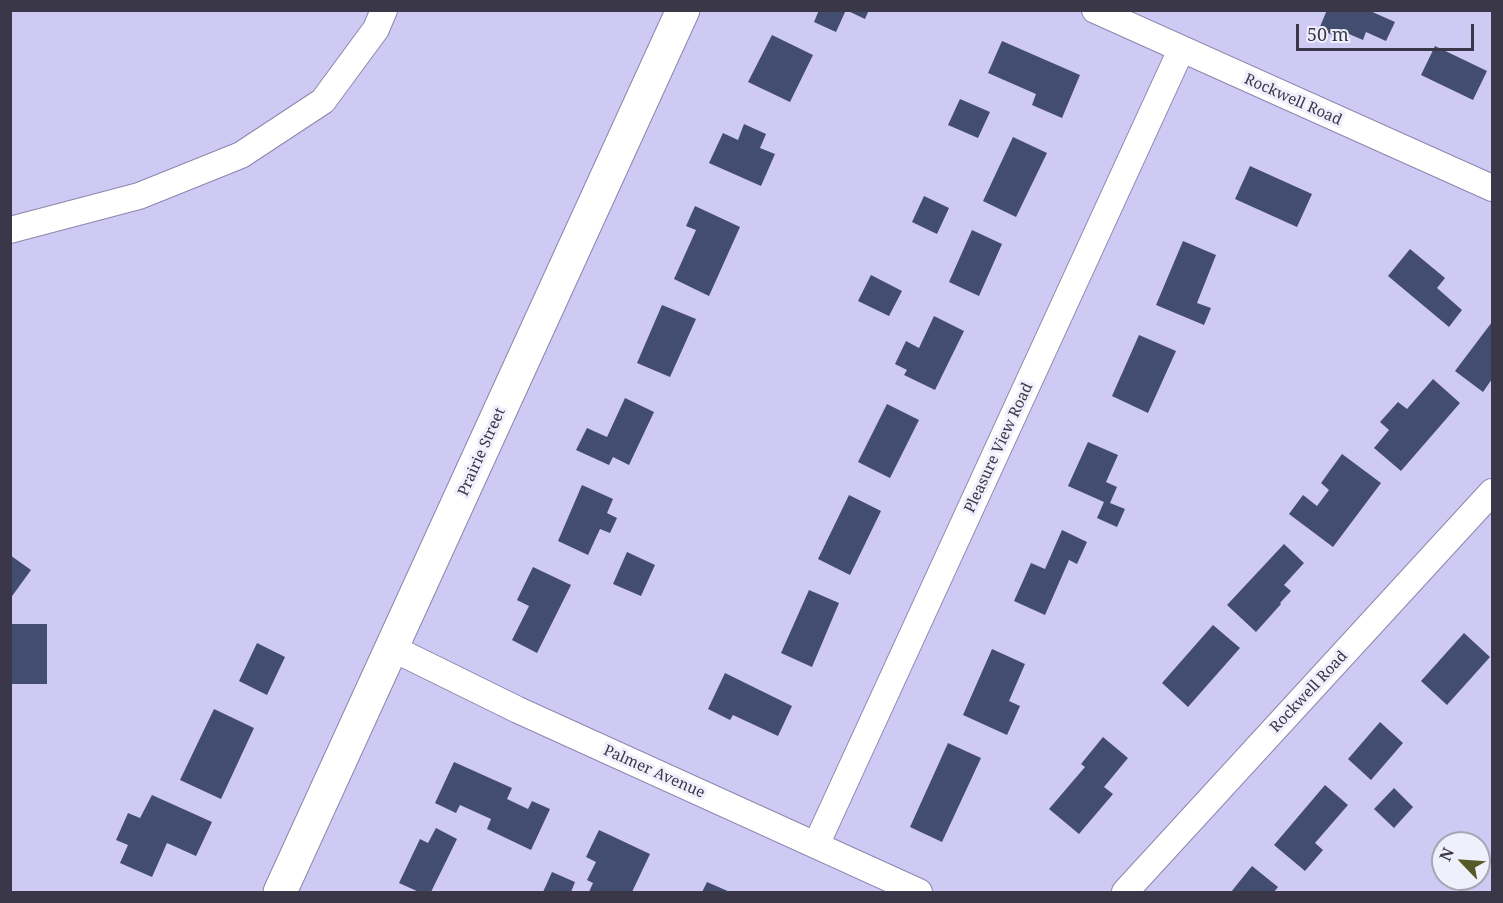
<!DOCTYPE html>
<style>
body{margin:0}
#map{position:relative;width:1503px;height:903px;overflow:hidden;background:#cfcaf4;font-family:"Noto Serif",serif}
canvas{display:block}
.frame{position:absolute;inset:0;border:12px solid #3a3848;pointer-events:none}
.north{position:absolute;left:1431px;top:831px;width:60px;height:60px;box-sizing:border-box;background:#f0effc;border:2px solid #a7a6b4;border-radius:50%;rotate:295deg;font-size:16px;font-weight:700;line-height:24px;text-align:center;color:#3a3848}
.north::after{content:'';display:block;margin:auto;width:21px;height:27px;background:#575926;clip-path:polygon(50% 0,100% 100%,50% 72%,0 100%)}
.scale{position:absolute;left:1296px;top:24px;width:178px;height:27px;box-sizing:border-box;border:3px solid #3a3848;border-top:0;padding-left:8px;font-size:18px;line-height:21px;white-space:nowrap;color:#3a3848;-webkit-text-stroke:4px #f0effc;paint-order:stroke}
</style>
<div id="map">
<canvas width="1503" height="903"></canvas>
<div class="frame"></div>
<div class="north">N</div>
<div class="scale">50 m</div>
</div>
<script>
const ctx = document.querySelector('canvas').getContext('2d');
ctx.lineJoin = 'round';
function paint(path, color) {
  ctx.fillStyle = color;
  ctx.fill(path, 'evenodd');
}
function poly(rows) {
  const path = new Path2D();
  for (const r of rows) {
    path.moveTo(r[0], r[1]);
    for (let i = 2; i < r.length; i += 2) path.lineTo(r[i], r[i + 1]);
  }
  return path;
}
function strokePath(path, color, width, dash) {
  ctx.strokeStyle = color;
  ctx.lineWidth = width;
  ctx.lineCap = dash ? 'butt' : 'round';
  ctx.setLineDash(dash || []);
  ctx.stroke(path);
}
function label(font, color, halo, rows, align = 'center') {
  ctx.font = font + ' "Noto Serif",serif';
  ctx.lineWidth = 6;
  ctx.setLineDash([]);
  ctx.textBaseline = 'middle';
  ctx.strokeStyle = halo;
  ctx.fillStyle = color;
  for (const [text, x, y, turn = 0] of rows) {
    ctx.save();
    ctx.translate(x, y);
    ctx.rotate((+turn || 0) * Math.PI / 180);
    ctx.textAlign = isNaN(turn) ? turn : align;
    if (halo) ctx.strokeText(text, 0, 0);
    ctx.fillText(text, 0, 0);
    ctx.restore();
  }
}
paint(poly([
 [819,10,846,10,836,32,814,22],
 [846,10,869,10,865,19],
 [1327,10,1368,10,1395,22,1386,41,1366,32,1363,40,1342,31,1339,38,1319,29],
 [772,35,813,55,790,102,748,82],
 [1002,41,1080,75,1062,118,1032,105,1036,94,988,73],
 [1435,46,1487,71,1473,100,1421,75],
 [960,99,990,112,978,138,948,125],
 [744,124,766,134,760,148,775,154,761,186,709,163,723,133,738,140],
 [1013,137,1047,153,1016,217,983,201],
 [1250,166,1312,194,1297,227,1235,199],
 [924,196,949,208,937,234,912,222],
 [695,206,740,227,709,296,674,279,696,230,686,226],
 [972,230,1002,244,979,296,949,282],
 [1183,241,1216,255,1197,303,1211,308,1204,325,1156,305],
 [1410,249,1445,278,1437,288,1462,310,1449,327,1388,276],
 [871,275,902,291,889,316,858,301],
 [662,305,696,319,670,377,637,363],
 [934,316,964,331,935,390,904,375,907,370,895,364,906,341,919,348],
 [1492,322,1492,379,1483,392,1455,371],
 [1139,335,1176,351,1148,413,1112,396],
 [1433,379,1460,403,1401,471,1374,448,1389,430,1380,422,1398,402,1407,409],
 [625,398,654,412,629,465,613,457,609,465,576,450,587,428,607,437],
 [887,404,919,420,890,478,858,462],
 [1088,442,1118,455,1106,482,1117,487,1110,503,1125,509,1117,527,1097,518,1104,502,1068,486],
 [1342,454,1381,483,1333,547,1289,514,1303,495,1317,506,1329,490,1321,483],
 [582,485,613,499,607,513,617,518,610,533,600,529,588,555,558,541],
 [849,495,881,511,850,575,818,559],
 [1062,530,1087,542,1077,564,1069,560,1045,615,1014,601,1031,563,1045,569],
 [1284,544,1304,563,1284,585,1291,591,1280,603,1281,604,1256,632,1227,605],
 [627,552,655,565,641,596,613,584],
 [10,555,31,570,10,599],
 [533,567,571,585,537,653,512,640,529,606,517,600],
 [809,590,839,603,812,667,781,653],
 [10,624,47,624,47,684,10,684],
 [1213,625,1240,648,1188,707,1162,683],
 [1464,633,1490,657,1447,705,1421,681],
 [257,643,285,657,267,695,239,681],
 [992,649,1025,664,1009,701,1020,706,1007,735,963,715],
 [725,673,792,706,778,736,733,715,730,720,708,709],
 [214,709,254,728,221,799,180,780],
 [1380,722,1403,743,1371,780,1348,759],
 [1103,737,1128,758,1104,787,1113,794,1079,834,1049,809,1085,767,1081,764],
 [948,743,981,758,942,842,910,827],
 [454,762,512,788,507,799,528,809,532,801,550,809,531,850,487,829,491,819,460,805,456,813,435,803],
 [1325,785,1348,805,1315,843,1323,850,1305,871,1274,845],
 [1394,788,1413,807,1394,828,1374,809],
 [152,795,212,822,196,856,167,843,152,877,120,863,128,845,116,840,128,813,140,818],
 [436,828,457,839,431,892,419,892,399,883,420,839,428,843],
 [599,830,650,854,632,892,589,892,593,883,587,880,596,862,586,857],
 [1252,866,1278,887,1274,892,1231,892],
 [552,872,575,882,571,892,543,892],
 [707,882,730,892,702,892]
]), '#434d6f');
const street = poly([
 [1095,10,1492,188],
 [10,230,139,196,241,155,323,101,376,29,384,10],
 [392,648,518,710,919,892],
 [816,845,1181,50],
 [1125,892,1492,492]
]);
const secondary = poly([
 [280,892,683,10]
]);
strokePath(street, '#8b86ad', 28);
strokePath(secondary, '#8b86ad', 35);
strokePath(street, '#fff', 26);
strokePath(secondary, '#fff', 33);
label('15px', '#3a3848', '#f0effc', [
 ["Rockwell Road",1293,100,24],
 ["Pleasure View Road",999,448,-65],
 ["Prairie Street",482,452,-66],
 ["Rockwell Road",1309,692,-47],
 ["Palmer Avenue",654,772,24]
]);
</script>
